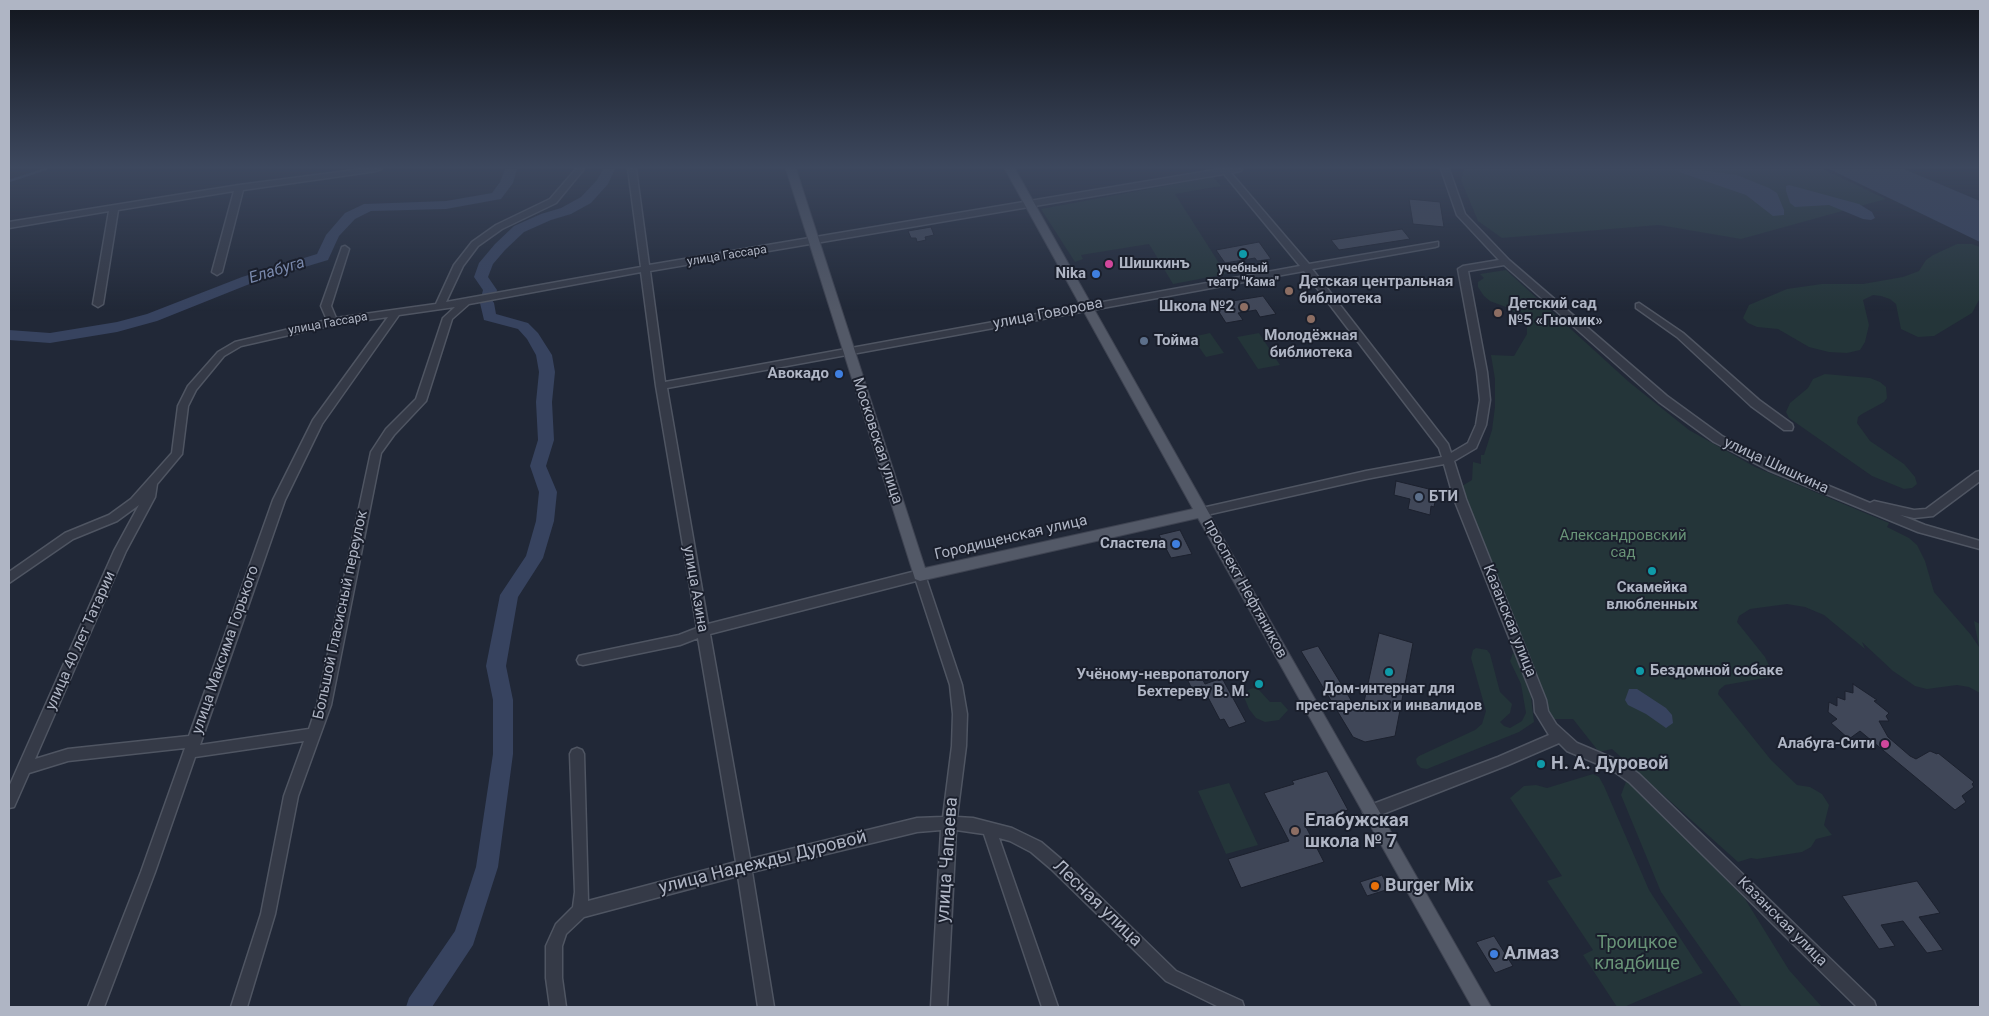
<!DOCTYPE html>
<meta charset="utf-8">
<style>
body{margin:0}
#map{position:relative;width:1989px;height:1016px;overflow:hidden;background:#212837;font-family:Roboto,sans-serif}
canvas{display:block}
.frame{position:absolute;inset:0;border:10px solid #afb5c4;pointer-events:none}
</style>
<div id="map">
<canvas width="1989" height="1016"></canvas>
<div class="frame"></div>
</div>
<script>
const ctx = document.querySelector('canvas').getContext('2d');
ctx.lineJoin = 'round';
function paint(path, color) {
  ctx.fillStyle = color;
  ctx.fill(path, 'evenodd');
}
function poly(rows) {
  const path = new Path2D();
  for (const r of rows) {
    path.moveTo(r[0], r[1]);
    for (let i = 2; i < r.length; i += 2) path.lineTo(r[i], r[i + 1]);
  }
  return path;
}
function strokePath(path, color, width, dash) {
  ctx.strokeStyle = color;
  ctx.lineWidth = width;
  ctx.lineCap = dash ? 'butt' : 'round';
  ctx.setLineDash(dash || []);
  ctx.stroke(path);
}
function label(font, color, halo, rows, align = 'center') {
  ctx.font = font + ' Roboto,sans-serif';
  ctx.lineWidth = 4;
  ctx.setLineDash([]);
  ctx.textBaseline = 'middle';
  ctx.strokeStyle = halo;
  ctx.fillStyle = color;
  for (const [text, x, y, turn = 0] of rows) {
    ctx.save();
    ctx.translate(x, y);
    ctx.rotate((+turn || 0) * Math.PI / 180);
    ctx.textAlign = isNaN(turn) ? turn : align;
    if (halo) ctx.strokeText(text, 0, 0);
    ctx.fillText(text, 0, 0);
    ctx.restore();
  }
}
paint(poly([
 [1464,169,1823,169,1886,199,1741,239,1659,225,1502,238,1478,221,1461,180],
 [1213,177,1221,186,1175,194,1226,274,1173,284,1149,244,1081,255,1083,259,1075,262,1041,209],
 [1957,244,1972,244,1980,247,1980,298,1972,313,1934,336,1918,337,1901,329,1896,304,1890,299,1881,296,1873,295,1863,300,1869,325,1865,342,1860,350,1847,353,1829,352,1809,347,1778,329,1757,327,1748,323,1743,318,1749,305,1787,289,1822,284,1863,284,1903,277,1919,271,1926,260,1933,255],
 [1506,270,1629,382,1689,430,1755,467,1889,523,1887,527,1909,538,1917,545,1925,561,1934,592,1971,635,1979,647,1974,621,1980,624,1980,693,1969,687,1957,685,1927,689,1915,686,1893,671,1862,642,1865,649,1824,615,1805,607,1787,604,1750,609,1739,616,1737,622,1765,657,1773,674,1770,677,1725,685,1719,690,1718,694,1771,760,1797,785,1810,787,1822,794,1829,805,1824,825,1832,835,1816,839,1811,847,1802,852,1757,859,1751,858,1738,862,1612,749,1599,752,1573,719,1550,719,1463,498,1462,486,1472,480,1473,462,1481,464,1481,455,1484,455,1492,430,1495,407,1495,379,1491,355,1514,356,1527,334,1527,327,1511,309,1490,301,1484,296,1478,287,1478,282,1484,278,1480,274],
 [1210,333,1224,353,1206,357,1192,337],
 [1259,333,1280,365,1258,369,1237,337],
 [1825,374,1870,378,1880,382,1886,387,1887,398,1884,402,1862,414,1858,417,1857,423,1870,441,1904,464,1915,477,1917,484,1912,488,1904,489,1872,476,1789,418,1786,412,1790,403,1808,388,1813,379],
 [1476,648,1487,650,1490,654,1500,692,1512,704,1510,713,1500,722,1504,726,1510,728,1522,721,1526,713,1521,684,1510,661,1513,653,1517,655,1531,697,1534,722,1519,732,1427,769,1421,768,1417,764,1416,759,1419,756,1475,730,1482,724,1486,711,1471,658,1473,650],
 [1253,688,1259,690,1270,702,1281,702,1288,710,1279,720,1265,722,1256,718,1249,709,1244,697,1248,690],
 [1593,774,1599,777,1604,786,1649,890,1703,973,1624,1007,1617,1007,1583,955,1593,950,1547,881,1562,876,1510,798,1524,786,1536,785,1547,788],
 [1627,779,1745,899,1789,970,1822,1007,1742,1007,1661,892,1621,795],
 [1229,783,1258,845,1226,854,1198,791]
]), '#243539');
paint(poly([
 [1675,169,1694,169,1737,175,1769,188,1777,193,1784,210,1784,215,1773,216,1746,195,1682,173],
 [1829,169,1904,169,1980,201,1980,242],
 [1789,185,1859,204,1872,212,1875,218,1871,220,1863,219,1829,205,1795,207,1790,203,1786,191,1786,186],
 [1629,689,1637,689,1666,708,1672,715,1673,723,1666,728,1646,714,1628,705,1625,700]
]), '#37435f');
strokePath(poly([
 [9,181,46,169]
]), '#37435f', 2.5);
paint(poly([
 [505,169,517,169,513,183,501,199,446,209,371,211,355,219,339,236,328,260,252,283,157,321,117,332,50,343,9,340,9,330,50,333,117,322,147,314,242,277,317,254,326,235,345,213,364,204,446,201,492,193,500,182,505,169],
 [603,169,615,169,608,184,591,203,571,214,551,220,524,232,505,250,493,264,488,277,497,290,496,294,494,297,489,299,484,297,482,294,483,290,474,277,479,263,495,244,514,226,541,214,561,208,581,197,597,180,603,169],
 [487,298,492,300,494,303,496,314,528,323,538,333,552,355,555,372,552,402,554,440,546,466,557,492,554,521,543,558,518,597,506,666,513,700,513,754,498,867,473,945,432,1007,406,1007,409,998,455,931,476,867,493,754,493,700,486,666,500,595,526,556,536,521,539,492,530,466,538,440,536,402,539,372,536,355,527,339,518,329,484,320,480,303,482,300,487,298]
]), '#37435f');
const building = poly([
 [1409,199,1440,202,1444,227,1413,224,1409,199],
 [931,227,934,235,925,237,926,240,917,242,916,238,911,238,908,231,931,227],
 [1402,229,1410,239,1339,250,1331,240,1402,229],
 [1259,242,1271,259,1257,261,1255,258,1225,263,1216,250,1259,242],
 [1263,296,1276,314,1260,317,1256,310,1238,313,1243,320,1226,323,1214,304,1263,296],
 [1396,481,1437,491,1434,507,1431,506,1430,515,1408,509,1410,499,1394,495,1396,481],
 [1180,530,1192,554,1171,558,1159,535,1180,530],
 [1379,633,1413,643,1395,736,1365,742,1353,737,1301,651,1318,646,1354,705,1364,702,1379,633],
 [1199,673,1205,684,1222,678,1246,722,1229,728,1224,719,1220,720,1202,686,1192,689,1186,677,1199,673],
 [1853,684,1877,700,1874,701,1889,713,1886,716,1889,721,1879,721,1888,737,1910,756,1916,759,1930,751,1937,754,1938,753,1974,782,1972,784,1974,787,1962,796,1966,802,1955,810,1860,731,1849,739,1831,723,1837,719,1828,712,1829,702,1837,706,1837,697,1845,700,1845,691,1853,693,1853,684],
 [1327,771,1348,810,1304,823,1324,862,1241,888,1228,859,1289,841,1264,793,1294,784,1292,781,1327,771],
 [1382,875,1389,889,1367,896,1360,882,1382,875],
 [1917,881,1940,913,1919,917,1943,950,1927,953,1903,921,1881,925,1895,946,1879,949,1842,896,1917,881],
 [1494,936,1513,966,1495,973,1476,942,1494,936]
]);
paint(building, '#404758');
strokePath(building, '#1c212e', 1);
const minor = poly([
 [362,169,381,169,377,171,243,190,222,272,217,275,212,272,234,191,118,210,103,304,98,307,93,304,109,211,9,228,9,222,239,185,362,169],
 [576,169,584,169,556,203,502,229,478,246,463,266,446,302,641,267,628,169,636,169,649,265,1220,169,1242,169,1241,171,1231,173,1309,264,1438,242,1438,246,1435,247,1312,269,1448,444,1451,453,1468,443,1476,425,1480,400,1477,372,1458,269,1463,266,1499,260,1457,215,1441,169,1449,169,1465,214,1509,260,1667,396,1722,436,1776,464,1870,503,1874,501,1914,510,1926,509,1976,472,1980,471,1980,481,1933,516,1914,518,1900,515,1925,525,1980,541,1980,549,1918,532,1768,470,1714,442,1659,402,1504,265,1468,271,1487,372,1490,400,1486,425,1476,448,1454,461,1466,499,1546,700,1548,711,1556,724,1577,743,1622,762,1639,774,1874,1001,1876,1007,1857,1007,1629,782,1612,770,1567,751,1559,743,1508,765,1370,819,1365,817,1363,812,1365,807,1498,757,1549,735,1535,712,1534,700,1454,499,1444,464,1366,479,1202,516,1198,515,1196,512,1198,509,1202,508,1366,471,1442,457,1439,448,1304,271,667,388,708,624,920,570,924,572,962,685,967,714,966,746,957,817,973,818,1012,828,1041,842,1061,859,1176,971,1242,1001,1244,1007,1219,1007,1166,981,1051,869,1031,852,1010,841,999,838,1058,1007,1042,1007,984,834,956,830,947,1007,931,1007,941,830,917,832,752,872,774,1007,758,1007,738,876,584,917,566,934,562,946,562,978,566,1007,550,1007,546,978,546,946,556,924,573,907,575,892,570,754,572,750,577,748,582,750,584,754,588,901,736,862,698,638,680,645,583,665,579,664,577,660,579,656,583,655,679,635,697,628,656,386,641,272,469,304,452,319,426,401,394,435,381,453,331,705,298,796,275,914,247,1007,231,1007,261,914,284,796,304,741,195,757,155,872,104,1007,88,1007,141,872,185,748,68,761,29,773,14,807,9,808,9,787,114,551,139,505,117,521,73,539,9,583,9,572,65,533,109,515,131,499,172,453,178,406,188,386,218,352,235,342,327,320,321,306,342,247,345,246,349,249,331,306,336,318,436,304,454,265,472,242,496,225,550,199,576,169],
 [1224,174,1300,266,665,382,650,271,1224,174],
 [455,307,443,318,416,399,386,429,371,452,317,705,309,729,200,745,285,500,322,424,399,315,455,307],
 [388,317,313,420,273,500,189,736,68,749,35,759,126,551,155,497,157,484,182,454,188,406,196,390,224,356,241,346,333,325,388,317],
 [916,581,950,685,953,714,952,746,943,817,917,818,750,859,710,634,916,581],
 [1639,303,1683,333,1759,400,1792,424,1793,427,1792,430,1784,430,1751,406,1677,337,1636,308,1636,304,1639,303]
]);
const major = poly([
 [786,169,796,169,925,568,1193,509,1005,169,1015,169,1232,554,1491,1007,1472,1007,1198,518,920,581,915,579,786,169]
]);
strokePath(minor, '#4f5562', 3);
strokePath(major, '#3e4351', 2);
paint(minor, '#353a47');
paint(major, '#535967');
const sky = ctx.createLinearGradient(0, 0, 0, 311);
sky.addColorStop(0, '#12161e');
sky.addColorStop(0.54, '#3d485e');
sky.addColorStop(1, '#3d485e00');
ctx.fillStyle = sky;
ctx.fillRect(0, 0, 1989, 311);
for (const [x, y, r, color] of [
 [1243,254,5,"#0f9aa8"],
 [1109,264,5,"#d1479c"],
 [1096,274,5,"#3f7fe0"],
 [1289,291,5,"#8d6e63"],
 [1244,307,5,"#8d6e63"],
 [1498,313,5,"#8d6e63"],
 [1311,319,5,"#8d6e63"],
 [1144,341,5,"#5c6f8a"],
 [839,374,5,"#3f7fe0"],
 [1419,497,5,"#5c6f8a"],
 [1176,544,5,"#3f7fe0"],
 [1652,571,5,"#0f9aa8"],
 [1640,671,5,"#0f9aa8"],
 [1389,672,5,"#0f9aa8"],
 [1259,684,5,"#0f9aa8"],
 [1885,744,5,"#d1479c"],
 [1541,764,5,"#0f9aa8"],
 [1295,831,5,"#8d6e63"],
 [1375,886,5,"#e8710a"],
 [1494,954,5,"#3f7fe0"]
]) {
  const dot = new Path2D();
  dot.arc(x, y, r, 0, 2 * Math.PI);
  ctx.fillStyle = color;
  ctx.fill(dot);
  strokePath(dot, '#1a1f2c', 2);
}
label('12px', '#afb5c4', '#1a1f2c', [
 ["улица Гассара",727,256,-9],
 ["улица Гассара",328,324,-10]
]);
label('bold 12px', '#afb5c4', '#1a1f2c', [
 ["учебный",1243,269],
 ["театр \"Кама\"",1243,283]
]);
label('bold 15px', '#afb5c4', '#1a1f2c', [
 ["Шишкинъ",1119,264],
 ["Nika",1086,274,"right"],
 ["Детская центральная",1299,282],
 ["библиотека",1299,299],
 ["Детский сад",1508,304],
 ["№5 «Гномик»",1508,321],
 ["Школа №2",1234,307,"right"],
 ["Молодёжная",1311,336,"center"],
 ["библиотека",1311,353,"center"],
 ["Тойма",1154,341],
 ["Авокадо",829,374,"right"],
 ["БТИ",1429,497],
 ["Сластела",1166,544,"right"],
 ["Скамейка",1652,588,"center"],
 ["влюбленных",1652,605,"center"],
 ["Бездомной собаке",1650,671],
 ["Учёному-невропатологу",1249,675,"right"],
 ["Бехтереву В. М.",1249,692,"right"],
 ["Дом-интернат для",1389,689,"center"],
 ["престарелых и инвалидов",1389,706,"center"],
 ["Алабуга-Сити",1875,744,"right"]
], 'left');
label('15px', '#afb5c4', '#1a1f2c', [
 ["улица Говорова",1048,314,-11],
 ["Московская улица",877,441,72],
 ["улица Шишкина",1776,466,25],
 ["Городищенская улица",1011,538,-13],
 ["улица Азина",695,589,80],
 ["проспект Нефтяников",1245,589,61],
 ["Большой Гласисный переулок",341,615,-78],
 ["Казанская улица",1509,621,68],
 ["улица 40 лет Татарии",81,641,-66],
 ["улица Максима Горького",226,650,-71],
 ["Казанская улица",1782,922,45]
]);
label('15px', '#689377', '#1a1f2c', [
 ["Александровский",1623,536],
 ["сад",1623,553]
]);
label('italic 16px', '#7887aa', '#1a1f2c', [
 ["Елабуга",277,271,-17]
]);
label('bold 18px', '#afb5c4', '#1a1f2c', [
 ["Н. А. Дуровой",1551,764],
 ["Елабужская",1305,821],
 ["школа № 7",1305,842],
 ["Burger Mix",1385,886],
 ["Алмаз",1504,954]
], 'left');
label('18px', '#afb5c4', '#1a1f2c', [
 ["улица Чапаева",948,860,-86],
 ["улица Надежды Дуровой",763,863,-14],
 ["Лесная улица",1097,904,44]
]);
label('18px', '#689377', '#1a1f2c', [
 ["Троицкое",1637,943],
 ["кладбище",1637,964]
]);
</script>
